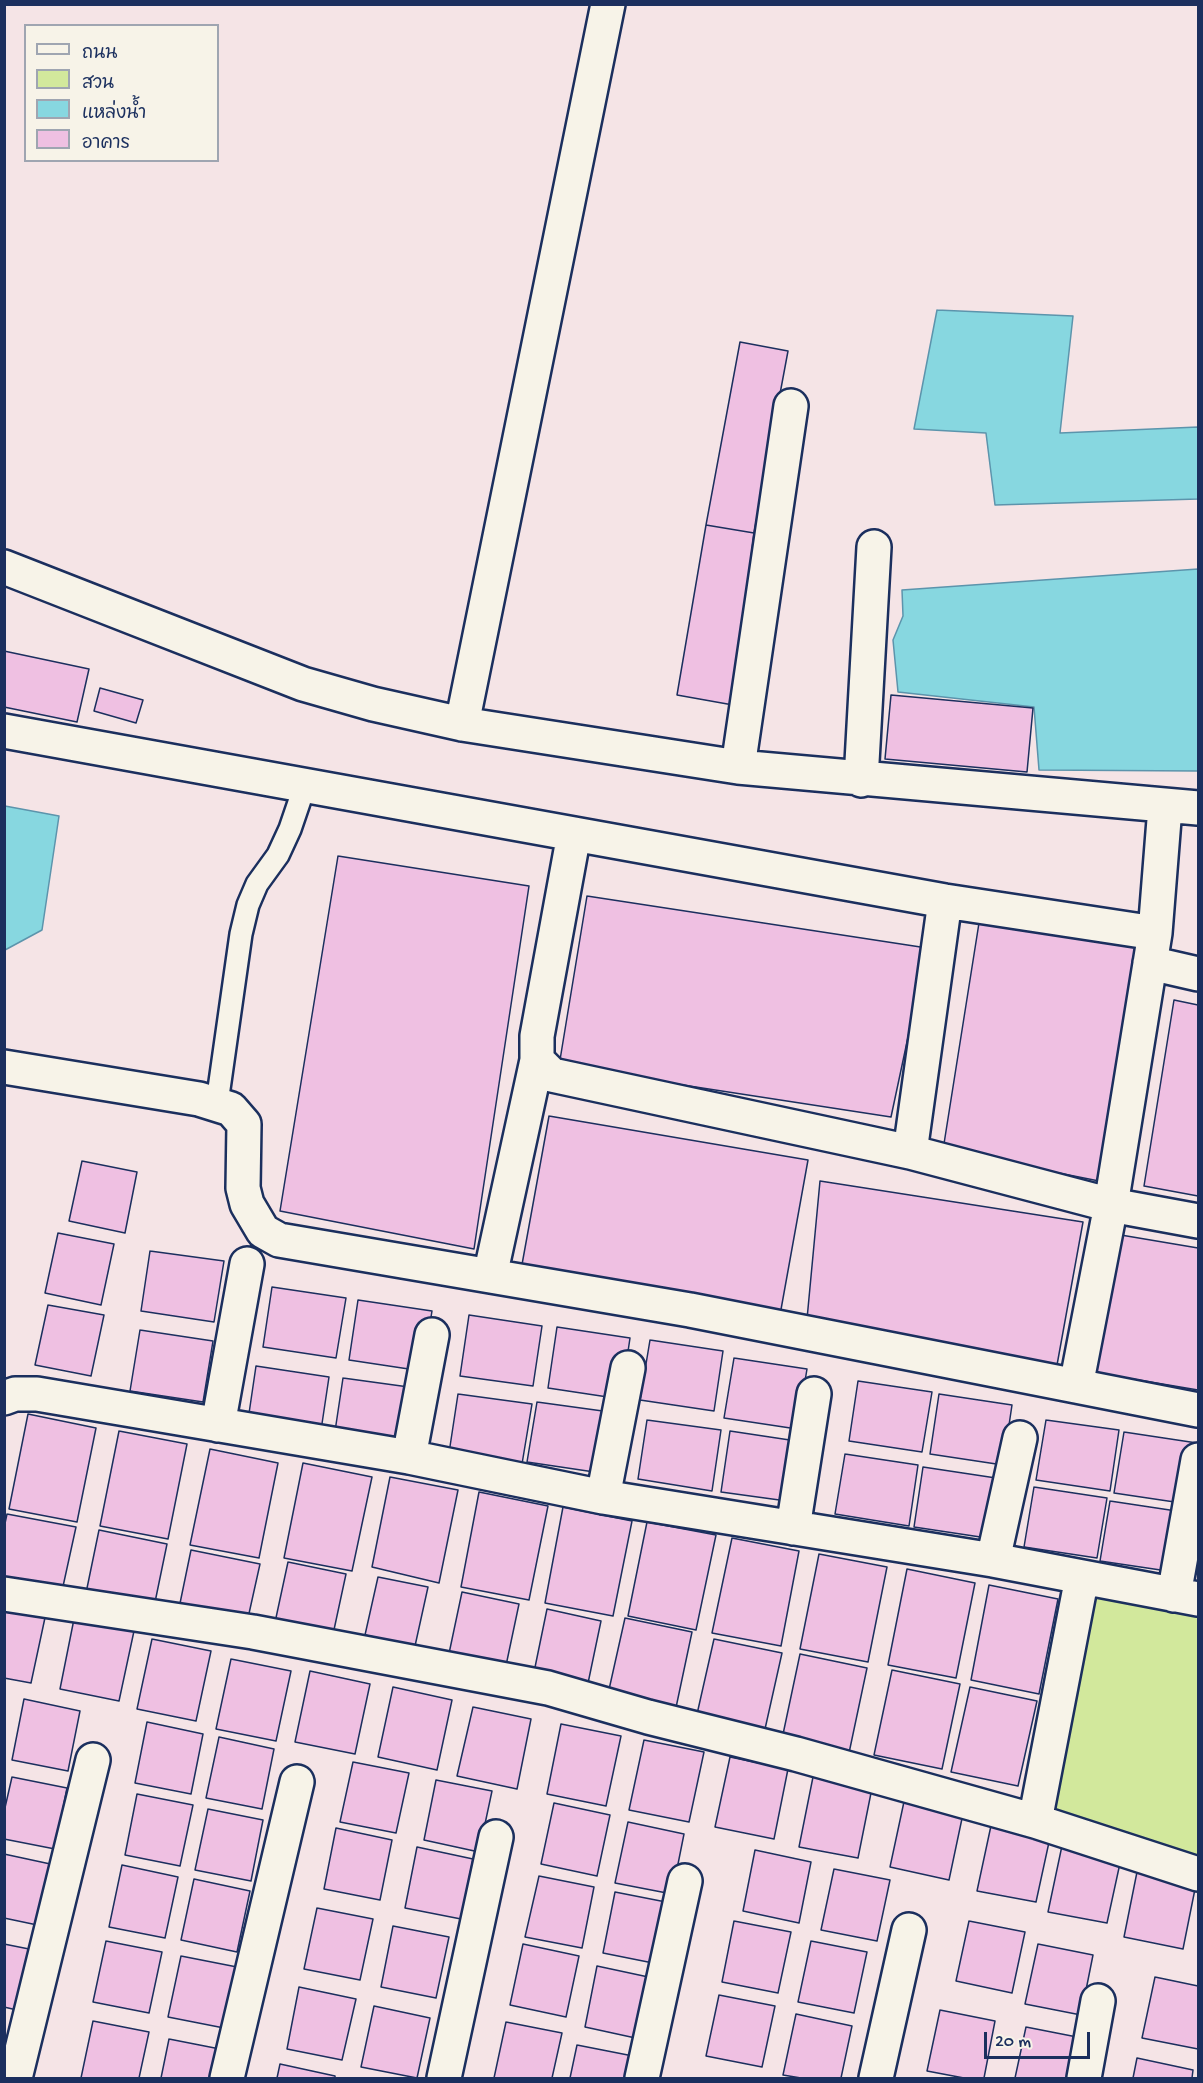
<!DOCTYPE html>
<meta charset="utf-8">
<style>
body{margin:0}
#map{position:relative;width:1203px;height:2083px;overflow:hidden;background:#f5e4e6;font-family:"Gochi Hand","Playpen Sans Thai",sans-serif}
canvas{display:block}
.frame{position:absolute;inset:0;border:6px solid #1b2f5e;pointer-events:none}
.legend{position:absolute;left:24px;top:24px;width:195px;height:138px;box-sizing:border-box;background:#f7f3e8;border:2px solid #9fa5b1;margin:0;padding:8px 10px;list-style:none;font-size:18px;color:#1b2f5e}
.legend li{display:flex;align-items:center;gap:12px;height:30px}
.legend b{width:30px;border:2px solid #9fa5b1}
.scale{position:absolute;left:984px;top:2032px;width:106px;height:27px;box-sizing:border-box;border:3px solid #1b2f5e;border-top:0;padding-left:8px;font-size:18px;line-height:21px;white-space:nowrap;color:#1b2f5e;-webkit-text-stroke:4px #f7f3e8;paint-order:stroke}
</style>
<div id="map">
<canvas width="1203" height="2083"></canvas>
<div class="frame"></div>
<ul class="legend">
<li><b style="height:8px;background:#f7f3e8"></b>ถนน</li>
<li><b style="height:16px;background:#d2e89c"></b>สวน</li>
<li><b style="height:16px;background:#87d7e0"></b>แหล่งน้ำ</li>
<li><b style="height:16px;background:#efc0e2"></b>อาคาร</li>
</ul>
<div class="scale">20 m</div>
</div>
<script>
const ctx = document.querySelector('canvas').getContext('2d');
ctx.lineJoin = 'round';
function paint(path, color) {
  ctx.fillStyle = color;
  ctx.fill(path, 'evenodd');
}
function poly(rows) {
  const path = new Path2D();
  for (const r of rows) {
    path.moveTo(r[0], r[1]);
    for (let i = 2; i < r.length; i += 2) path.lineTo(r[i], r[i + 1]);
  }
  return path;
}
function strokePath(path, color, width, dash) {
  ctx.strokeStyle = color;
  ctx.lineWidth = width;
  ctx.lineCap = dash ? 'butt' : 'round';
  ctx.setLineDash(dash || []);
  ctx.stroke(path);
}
paint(poly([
 [1082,1577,1198,1596,1198,1862,1042,1813]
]), '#d2e89c');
const water = poly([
 [937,310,1073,316,1060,433,1198,427,1198,499,995,505,986,433,914,429,937,310],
 [1198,569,1198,771,1039,770,1034,707,898,692,893,640,903,616,902,590,1198,569],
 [5,806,59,816,42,930,5,950,5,806]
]);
paint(water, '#87d7e0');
strokePath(water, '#5c94ac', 1.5);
const building = poly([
 [740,342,788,351,754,533,706,525,740,342],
 [706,525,754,533,733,705,677,695,706,525],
 [4,651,89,669,77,722,4,707,4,651],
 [100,688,143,700,136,723,94,711,100,688],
 [891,695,1033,708,1027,772,885,759,891,695],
 [338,856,529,886,474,1249,280,1211,338,856],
 [587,896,927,948,891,1117,559,1066,587,896],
 [979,923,1135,945,1104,1182,943,1150,979,923],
 [1174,1000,1198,1005,1198,1196,1144,1186,1174,1000],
 [549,1116,808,1160,780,1315,521,1270,549,1116],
 [82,1161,137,1172,125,1233,69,1221,82,1161],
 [820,1181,1083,1222,1057,1365,807,1319,820,1181],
 [58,1233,114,1244,101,1305,45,1293,58,1233],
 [1109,1233,1198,1248,1198,1390,1091,1372,1109,1233],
 [150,1251,224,1261,214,1322,141,1311,150,1251],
 [272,1287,346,1298,336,1358,263,1347,272,1287],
 [358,1300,432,1311,422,1371,349,1360,358,1300],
 [48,1305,104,1315,91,1376,35,1365,48,1305],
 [469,1315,542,1326,533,1386,460,1376,469,1315],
 [557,1327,630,1338,621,1399,548,1388,557,1327],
 [140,1330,213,1341,203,1402,130,1391,140,1330],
 [650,1340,723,1351,714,1411,640,1400,650,1340],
 [734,1358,807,1369,797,1429,724,1418,734,1358],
 [256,1366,329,1377,320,1437,247,1427,256,1366],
 [343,1378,416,1388,407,1449,334,1438,343,1378],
 [858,1381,932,1392,922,1452,849,1441,858,1381],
 [458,1394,532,1404,522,1464,449,1453,458,1394],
 [939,1394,1012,1405,1003,1465,930,1454,939,1394],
 [537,1402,610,1412,601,1473,527,1462,537,1402],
 [28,1414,96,1428,77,1522,9,1509,28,1414],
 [647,1420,721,1430,712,1491,638,1479,647,1420],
 [1046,1420,1119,1430,1110,1491,1036,1480,1046,1420],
 [119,1431,187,1444,168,1539,100,1526,119,1431],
 [730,1431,803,1442,794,1502,721,1492,730,1431],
 [1124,1432,1197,1443,1188,1504,1114,1493,1124,1432],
 [210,1449,278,1463,259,1558,190,1545,210,1449],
 [845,1454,918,1465,909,1526,835,1514,845,1454],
 [303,1463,372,1477,352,1571,284,1558,303,1463],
 [923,1467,996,1478,987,1538,914,1527,923,1467],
 [390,1477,458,1490,439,1583,372,1567,390,1477],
 [1034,1487,1107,1498,1097,1558,1024,1547,1034,1487],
 [479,1492,548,1506,529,1600,461,1587,479,1492],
 [1110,1501,1183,1512,1174,1572,1100,1561,1110,1501],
 [563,1507,632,1521,613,1616,545,1603,563,1507],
 [7,1514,76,1527,62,1591,4,1578,4,1528,7,1514],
 [647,1522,716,1535,696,1630,628,1616,647,1522],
 [99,1530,167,1544,154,1607,86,1593,99,1530],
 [732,1538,799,1551,781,1646,712,1633,732,1538],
 [191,1550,260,1564,246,1627,178,1613,191,1550],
 [819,1554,887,1567,868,1662,800,1649,819,1554],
 [288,1562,346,1574,332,1639,274,1627,288,1562],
 [907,1569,975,1583,956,1678,888,1665,907,1569],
 [378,1577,428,1587,415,1646,365,1635,378,1577],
 [989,1585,1058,1599,1039,1694,971,1680,989,1585],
 [462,1592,519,1604,504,1675,447,1663,462,1592],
 [4,1605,46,1613,31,1683,4,1678,4,1605],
 [547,1609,601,1621,587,1688,533,1677,547,1609],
 [625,1618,692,1632,674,1717,606,1703,625,1618],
 [74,1619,134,1631,119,1701,60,1689,74,1619],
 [152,1639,211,1651,196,1721,137,1709,152,1639],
 [714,1639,782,1653,763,1738,695,1723,714,1639],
 [800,1654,867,1668,849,1753,782,1739,800,1654],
 [231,1659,291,1671,276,1741,216,1729,231,1659],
 [892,1670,960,1684,942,1769,874,1755,892,1670],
 [310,1671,370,1684,355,1754,295,1742,310,1671],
 [393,1687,452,1700,437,1770,378,1757,393,1687],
 [970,1687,1037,1701,1018,1786,951,1772,970,1687],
 [24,1699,80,1711,68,1771,12,1760,24,1699],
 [473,1707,531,1719,517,1789,457,1776,473,1707],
 [147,1722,203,1734,191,1794,135,1783,147,1722],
 [561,1724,621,1736,606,1806,547,1794,561,1724],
 [219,1737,274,1749,262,1809,206,1798,219,1737],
 [644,1740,704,1752,689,1822,629,1810,644,1740],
 [730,1757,788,1769,774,1839,715,1827,730,1757],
 [353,1762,409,1773,396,1833,340,1822,353,1762],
 [12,1777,67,1788,55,1849,4,1839,4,1812,12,1777],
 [813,1777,872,1788,858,1858,799,1847,813,1777],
 [436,1780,492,1791,479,1852,424,1840,436,1780],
 [137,1794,193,1805,180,1866,125,1855,137,1794],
 [905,1797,964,1809,949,1880,890,1867,905,1797],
 [554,1803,610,1815,597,1876,541,1864,554,1803],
 [208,1809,263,1820,251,1881,195,1870,208,1809],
 [992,1821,1051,1833,1036,1902,977,1891,992,1821],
 [628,1822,684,1834,672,1894,615,1883,628,1822],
 [336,1828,392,1840,380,1900,324,1889,336,1828],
 [1063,1841,1122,1854,1107,1923,1048,1912,1063,1841],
 [417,1847,473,1859,461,1919,405,1908,417,1847],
 [755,1850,811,1862,799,1923,743,1911,755,1850],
 [4,1854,55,1865,42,1926,4,1918,4,1854],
 [122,1865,178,1877,165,1938,109,1927,122,1865],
 [1138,1867,1197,1879,1183,1949,1124,1937,1138,1867],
 [834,1869,890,1880,877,1941,821,1930,834,1869],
 [539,1876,594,1887,582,1948,525,1937,539,1876],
 [194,1879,250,1891,237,1952,181,1940,194,1879],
 [615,1892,671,1903,658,1964,603,1953,615,1892],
 [317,1908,373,1919,360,1980,304,1969,317,1908],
 [734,1921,791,1932,778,1993,722,1982,734,1921],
 [969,1921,1025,1932,1012,1993,956,1981,969,1921],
 [393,1926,449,1937,436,1998,381,1987,393,1926],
 [106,1941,162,1952,149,2013,93,2002,106,1941],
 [811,1941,867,1952,854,2013,798,2002,811,1941],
 [4,1944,34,1950,21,2011,4,2007,4,1944],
 [523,1944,579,1956,566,2017,510,2005,523,1944],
 [1038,1944,1093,1955,1081,2015,1025,2004,1038,1944],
 [181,1956,237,1967,224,2028,168,2017,181,1956],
 [597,1966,653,1978,640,2039,585,2027,597,1966],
 [1155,1977,1198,1986,1198,2049,1142,2038,1155,1977],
 [299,1987,356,1999,342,2060,287,2049,299,1987],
 [719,1995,775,2006,762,2067,706,2056,719,1995],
 [374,2006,430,2018,417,2078,361,2067,374,2006],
 [940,2010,995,2021,984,2078,964,2078,927,2071,940,2010],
 [796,2014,852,2026,841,2078,801,2078,783,2075,796,2014],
 [93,2021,149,2032,139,2078,81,2078,93,2021],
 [506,2022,562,2033,552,2078,494,2078,506,2022],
 [1026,2027,1082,2038,1074,2078,1015,2078,1026,2027],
 [169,2039,225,2050,219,2078,161,2078,169,2039],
 [577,2045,633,2056,628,2078,570,2078,577,2045],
 [1137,2058,1193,2070,1192,2078,1133,2078,1137,2058],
 [280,2064,335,2076,335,2078,277,2078,280,2064]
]);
paint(building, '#efc0e2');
strokePath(building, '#1b2f5e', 1.5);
const lane = poly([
 [217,1103,241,934,248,905,257,884,278,855,290,829,305,785]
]);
const street = poly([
 [4,567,303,684,373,704,462,724,738,767,1198,808],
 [462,724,608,4],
 [4,731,945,901,1155,933],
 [738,767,791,406],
 [861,780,874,547],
 [574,834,537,1036,537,1060,552,1075,910,1152,1111,1205,1198,1221],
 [1150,963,1198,974],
 [4,1067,199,1099,231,1109,244,1124,243,1188,247,1204,263,1231,279,1240,690,1310,1198,1410],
 [910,1152,945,901],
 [490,1276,537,1060],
 [1076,1386,1111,1205,1155,933,1165,807],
 [4,1398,15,1394,37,1394,409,1457,603,1497,993,1560,1198,1599],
 [218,1425,247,1264],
 [409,1457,432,1335],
 [603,1497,628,1368],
 [793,1528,814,1394],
 [993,1560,1020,1438],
 [4,1594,253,1632,548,1688,648,1717,796,1754,1035,1821,1198,1874],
 [1174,1595,1198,1460],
 [1035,1821,1082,1577],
 [15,2078,93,1760],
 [227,2078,297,1782],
 [444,2078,496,1837],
 [642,2078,685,1881],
 [876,2078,909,1930],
 [1084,2078,1098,2001]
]);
strokePath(lane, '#1b2f5e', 26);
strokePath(street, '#1b2f5e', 38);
strokePath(lane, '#f7f3e8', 21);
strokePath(street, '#f7f3e8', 33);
</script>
